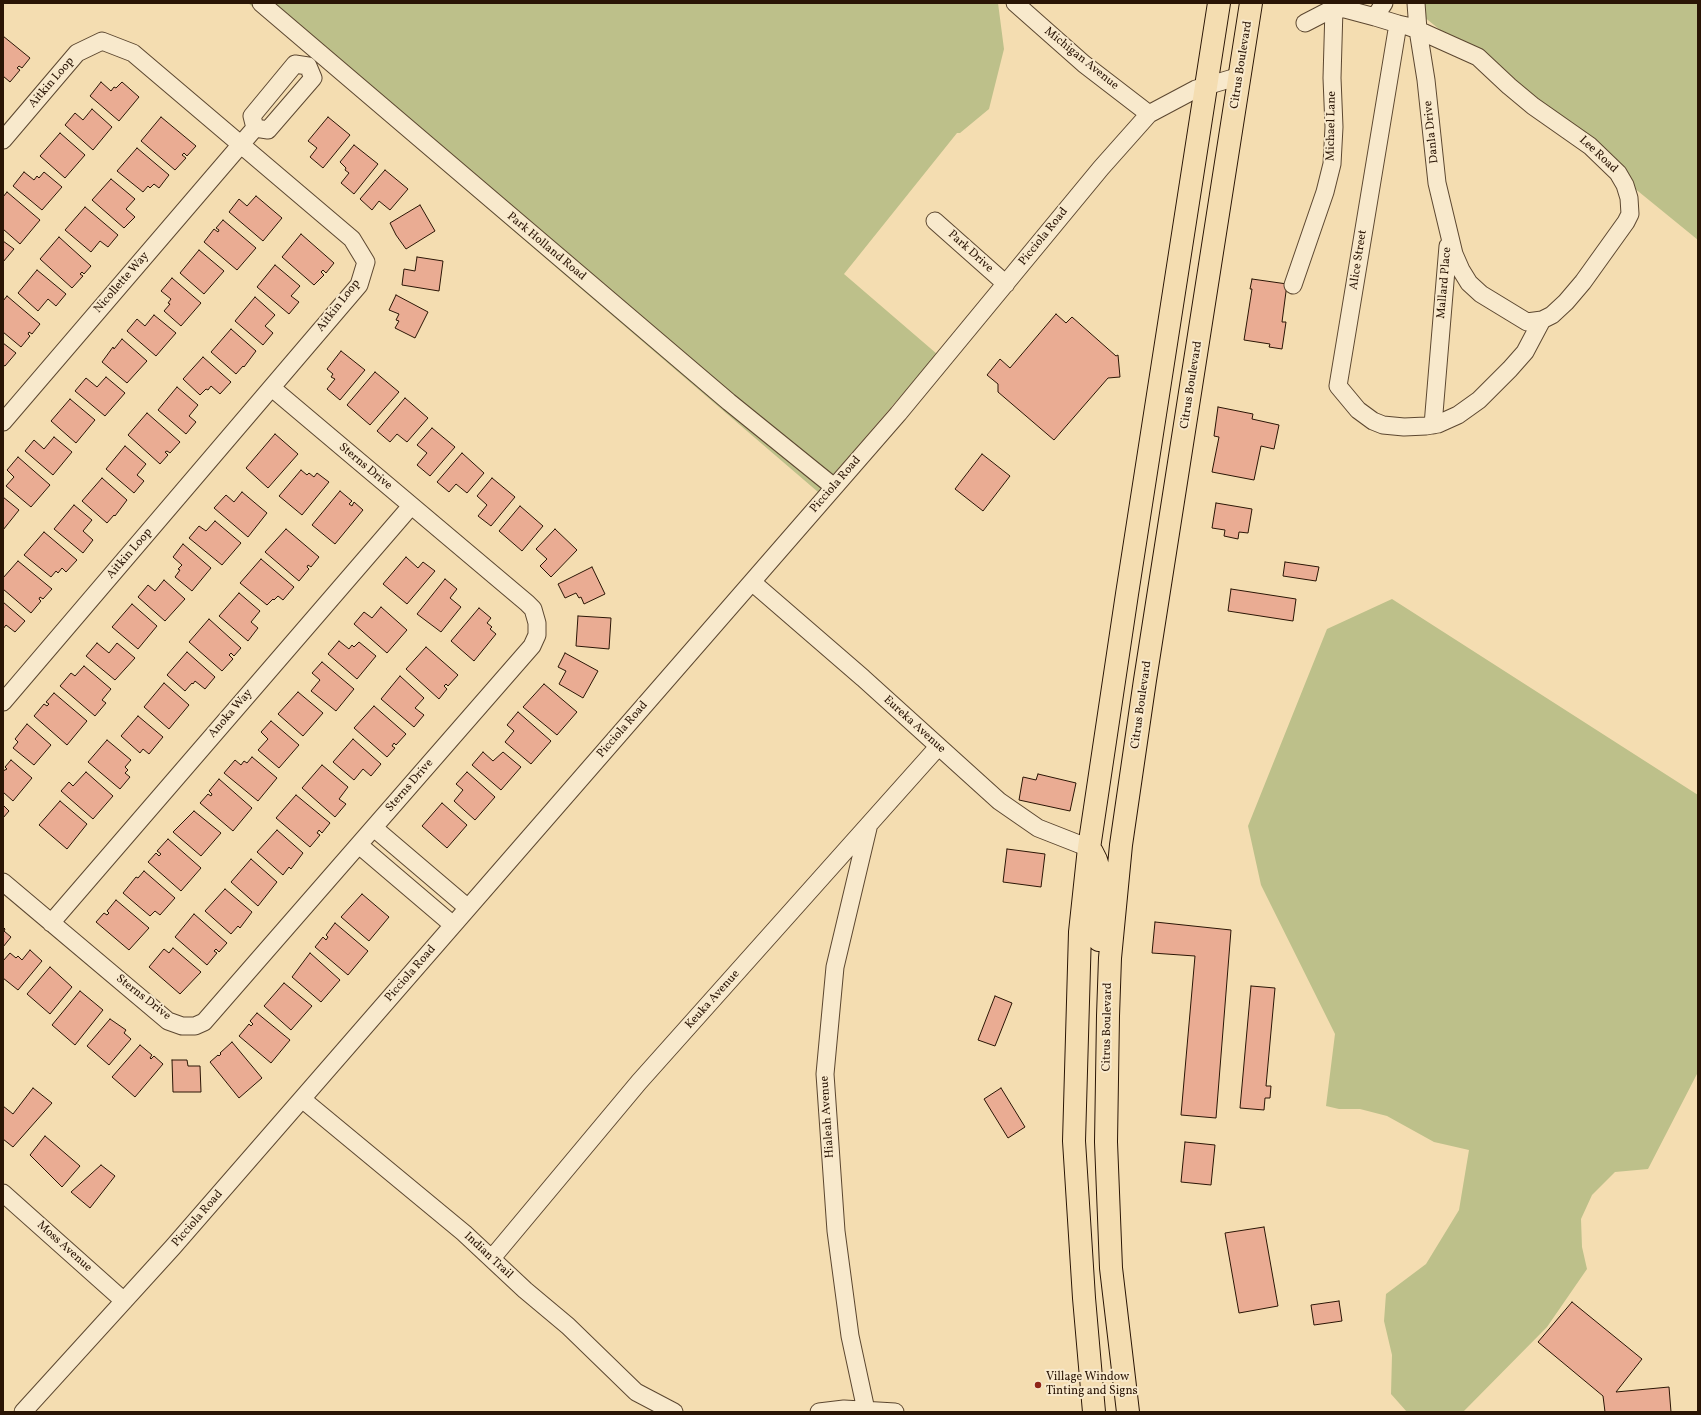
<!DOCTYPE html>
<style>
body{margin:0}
#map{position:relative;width:1701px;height:1415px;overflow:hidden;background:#f4ddb1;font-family:Vollkorn,serif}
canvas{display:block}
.frame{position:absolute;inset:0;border:4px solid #2a1505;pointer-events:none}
</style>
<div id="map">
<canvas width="1701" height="1415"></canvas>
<div class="frame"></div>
</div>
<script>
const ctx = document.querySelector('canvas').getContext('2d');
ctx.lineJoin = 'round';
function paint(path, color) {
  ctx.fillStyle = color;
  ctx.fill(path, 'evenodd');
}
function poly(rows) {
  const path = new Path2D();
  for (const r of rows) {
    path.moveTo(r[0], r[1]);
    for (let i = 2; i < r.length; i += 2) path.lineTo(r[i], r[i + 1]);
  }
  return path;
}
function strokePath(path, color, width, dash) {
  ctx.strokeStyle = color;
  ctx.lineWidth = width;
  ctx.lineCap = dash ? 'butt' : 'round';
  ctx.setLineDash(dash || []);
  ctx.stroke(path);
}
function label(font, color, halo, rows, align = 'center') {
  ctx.font = font + ' Vollkorn,serif';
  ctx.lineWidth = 4;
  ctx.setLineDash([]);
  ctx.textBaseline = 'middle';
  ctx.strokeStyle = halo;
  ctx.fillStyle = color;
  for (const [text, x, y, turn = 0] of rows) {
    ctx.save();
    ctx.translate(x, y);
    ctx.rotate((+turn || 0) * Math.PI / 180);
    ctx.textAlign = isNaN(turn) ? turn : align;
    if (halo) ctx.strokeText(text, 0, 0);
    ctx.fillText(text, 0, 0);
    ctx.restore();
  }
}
paint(poly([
 [248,3,998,3,1004,49,989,109,960,133,957,133,844,274,937,354,818,492],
 [1407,3,1698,3,1698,240],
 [1392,599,1698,795,1698,1072,1648,1169,1615,1172,1592,1195,1581,1219,1582,1247,1587,1269,1547,1327,1463,1412,1407,1412,1391,1394,1392,1355,1384,1321,1386,1294,1426,1264,1459,1210,1469,1150,1434,1142,1387,1116,1360,1109,1339,1109,1326,1106,1335,1034,1261,885,1248,826,1327,629]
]), '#bdc08a');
const building = poly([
 [3,36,30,58,22,68,19,66,17,68,20,70,10,82,3,76,3,36],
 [101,82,111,91,114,87,116,88,122,82,139,97,119,121,90,96,101,82],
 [92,109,112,127,93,150,65,125,75,113,83,120,92,109],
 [161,117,196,146,187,156,184,153,182,155,186,158,175,170,141,141,161,117],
 [328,117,350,135,323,168,310,157,317,148,308,141,328,117],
 [60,133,85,155,65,178,40,156,60,133],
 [354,145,378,164,354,194,341,183,349,173,345,170,346,168,340,162,354,145],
 [137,148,169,175,159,188,154,184,150,188,148,186,143,192,117,171,137,148],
 [385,170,408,189,390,210,379,201,372,210,360,199,385,170],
 [24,172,34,180,37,176,39,178,44,172,62,187,42,210,13,186,24,172],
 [111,179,135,199,126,209,135,217,124,228,92,200,111,179],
 [7,192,40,220,20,244,3,229,3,197,7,192],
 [256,196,282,218,263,241,229,212,239,199,247,206,256,196],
 [420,205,435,231,406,249,396,235,390,223,420,205],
 [85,207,118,235,108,247,100,241,91,252,65,230,85,207],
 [223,220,256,248,237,270,204,242,214,229,218,232,219,230,216,228,223,220],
 [301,234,334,263,326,273,323,270,321,272,324,275,314,285,282,257,301,234],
 [59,237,91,266,84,274,82,272,80,274,83,276,72,288,40,259,59,237],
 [3,241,14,249,3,262,3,241],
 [199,250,224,271,204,294,180,273,199,250],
 [417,257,443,261,439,291,402,285,404,269,415,271,417,257],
 [275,265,300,286,291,296,299,302,289,314,257,287,275,265],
 [37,270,66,294,56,306,48,299,38,311,18,293,37,270],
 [172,278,201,303,181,326,164,311,170,304,168,303,171,299,161,291,172,278],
 [1252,279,1287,284,1282,322,1286,322,1282,349,1269,347,1270,344,1244,340,1252,289,1250,289,1252,279],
 [396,295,428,312,415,338,395,328,399,321,396,320,399,314,389,310,396,295],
 [7,296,40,324,32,334,29,332,28,334,30,336,21,347,3,332,3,301,7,296],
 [255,297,275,315,265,326,273,333,263,345,235,321,255,297],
 [1056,314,1066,323,1072,317,1116,356,1118,355,1120,377,1108,378,1054,440,998,392,998,384,987,375,1000,359,1010,368,1056,314],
 [154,315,176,333,156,356,127,331,137,319,145,326,154,315],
 [231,329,256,351,244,367,243,366,236,374,211,352,231,329],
 [122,339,147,361,127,383,102,362,113,347,114,349,122,339],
 [3,343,16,353,5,366,3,365,3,343],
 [341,351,365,370,340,400,327,389,335,379,331,377,333,374,327,369,341,351],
 [203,357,231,382,220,394,211,386,208,390,206,389,200,395,183,379,203,357],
 [375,372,399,392,370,425,347,405,375,372],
 [106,377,125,393,105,416,75,391,86,378,97,387,106,377],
 [177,387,198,405,189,416,196,422,186,434,158,410,177,387],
 [405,398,428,418,407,442,397,434,390,442,377,431,405,398],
 [70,399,95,420,76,443,51,421,70,399],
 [1218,407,1253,414,1252,419,1279,425,1274,449,1261,446,1254,480,1212,472,1219,437,1214,436,1218,407],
 [147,413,180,442,170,453,167,451,165,452,168,455,160,464,128,435,147,413],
 [432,428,455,447,430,476,417,465,427,453,417,445,432,428],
 [275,434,298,454,268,488,246,468,275,434],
 [54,437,72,452,53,475,25,451,34,440,44,449,54,437],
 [125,446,146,464,137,475,144,481,134,493,106,469,125,446],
 [462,453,484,473,467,493,456,484,449,492,437,482,462,453],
 [982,454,1010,476,983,511,955,489,982,454],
 [18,457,50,485,31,507,6,486,14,477,7,470,18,457],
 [301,470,307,475,309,473,314,477,317,473,329,482,302,515,279,496,301,470],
 [102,478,127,500,115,516,114,515,107,523,82,501,102,478],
 [492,478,515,497,491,526,478,516,487,505,477,496,492,478],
 [340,491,352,501,349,504,352,506,354,502,363,510,335,544,312,525,340,491],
 [242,492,267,513,248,537,214,508,226,495,234,502,242,492],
 [3,497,19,510,3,530,3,497],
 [1216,503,1252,509,1248,533,1239,532,1238,539,1224,536,1225,530,1212,528,1216,503],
 [74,505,92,520,83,531,93,540,83,553,54,529,74,505],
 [520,506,543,526,522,551,499,531,520,506],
 [215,521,241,543,222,565,189,538,199,526,206,531,215,521],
 [286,529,319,557,311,567,308,565,307,567,309,569,299,581,265,552,286,529],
 [555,529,577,550,551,577,540,566,547,559,536,549,555,529],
 [44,532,77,560,66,572,62,568,58,573,56,571,51,577,24,555,44,532],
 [183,544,211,568,192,591,175,577,180,570,178,569,182,565,173,557,183,544],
 [406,557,418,568,423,562,435,571,407,604,383,584,406,557],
 [261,559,294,587,283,600,278,596,274,600,273,599,267,605,240,583,261,559],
 [18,561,52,589,43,599,40,597,39,599,41,601,31,613,3,589,3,578,18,561],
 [1285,562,1319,567,1316,581,1283,576,1285,562],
 [592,567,605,594,584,604,581,597,579,598,576,593,565,598,558,584,592,567],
 [445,579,457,589,450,598,461,607,441,632,417,614,445,579],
 [164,580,185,599,165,621,138,597,148,585,155,591,164,580],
 [1231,589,1296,599,1293,621,1228,611,1231,589],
 [239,593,260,611,251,622,258,628,248,641,219,616,239,593],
 [3,602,25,621,15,632,6,625,3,629,3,602],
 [132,604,157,626,138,649,112,627,132,604],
 [381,607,407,630,387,653,354,624,364,612,372,618,381,607],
 [479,608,491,618,487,623,492,627,490,629,496,634,474,661,451,641,479,608],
 [578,616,611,618,609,649,576,646,578,616],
 [209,619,241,648,234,656,231,653,229,655,233,659,222,671,189,642,209,619],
 [339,641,349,649,352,645,354,647,359,642,376,656,357,679,328,654,339,641],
 [97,643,109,653,117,643,135,658,115,680,86,656,97,643],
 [426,647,458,675,448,686,446,684,444,686,447,689,439,699,406,669,426,647],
 [187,652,215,677,205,689,195,681,193,684,192,683,185,691,167,675,187,652],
 [565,653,598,671,583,698,559,684,566,671,558,667,565,653],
 [322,662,354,689,336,711,311,691,320,680,312,673,322,662],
 [84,666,111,689,102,700,106,703,95,716,60,686,71,673,75,676,84,666],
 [400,676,424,698,415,708,424,715,414,727,381,699,400,676],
 [164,683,189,705,169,729,144,707,164,683],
 [544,684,577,712,557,735,523,707,544,684],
 [298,692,323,713,303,736,278,714,298,692],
 [54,693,87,721,67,745,34,716,44,704,47,706,49,704,46,702,54,693],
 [374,706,406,734,396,745,394,743,392,746,395,748,387,757,354,728,374,706],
 [518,712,551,741,531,764,505,742,514,731,507,725,518,712],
 [138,716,163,737,149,754,143,749,140,753,121,736,138,716],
 [271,721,299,745,279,768,258,750,268,739,261,732,271,721],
 [27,724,51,745,34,765,13,748,18,742,15,739,27,724],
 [353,739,381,764,371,776,363,769,354,780,333,762,353,739],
 [107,740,131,760,125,767,128,770,125,773,130,777,120,789,88,762,107,740],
 [483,752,493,761,503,752,521,767,501,790,472,765,483,752],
 [252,757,277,778,258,801,224,773,235,760,241,765,244,761,247,763,252,757],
 [11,760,32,778,13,801,3,792,3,771,7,769,5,767,11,760],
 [322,765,348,787,339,799,346,804,335,817,302,788,322,765],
 [86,772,113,796,93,819,61,791,69,782,73,786,86,772],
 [467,772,495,797,475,820,454,801,463,790,456,784,467,772],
 [1038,774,1076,783,1070,811,1019,800,1023,777,1036,780,1038,774],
 [219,779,252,808,233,831,200,803,208,794,211,796,212,794,209,791,219,779],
 [296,795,330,823,322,833,319,830,317,833,320,835,310,847,276,818,296,795],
 [60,801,87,824,67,849,39,825,60,801],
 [442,803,467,825,447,848,422,826,442,803],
 [3,805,9,811,3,818,3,805],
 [194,811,221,833,201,856,173,832,194,811],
 [277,830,303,853,291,869,289,867,283,875,257,852,277,830],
 [168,839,201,868,181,891,148,862,156,853,159,856,161,854,157,851,168,839],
 [1007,849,1045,854,1041,887,1003,882,1007,849],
 [251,859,277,882,258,906,231,882,251,859],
 [144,871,175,898,160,915,155,911,150,916,123,893,136,877,138,878,144,871],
 [225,889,252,912,240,928,238,926,231,934,205,911,225,889],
 [362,894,389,917,369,941,341,917,362,894],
 [116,900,149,928,129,950,96,922,104,913,107,915,109,913,107,911,116,900],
 [194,914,227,943,219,952,216,949,214,951,217,953,207,965,175,937,194,914],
 [1155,922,1231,930,1216,1118,1181,1115,1195,956,1152,953,1155,922],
 [335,923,368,951,348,975,315,947,323,937,326,940,328,937,326,935,335,923],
 [3,927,5,929,4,931,11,937,3,947,3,927],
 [173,948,201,972,180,994,149,967,164,949,169,953,173,948],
 [30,950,42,961,18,990,3,978,3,961,10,953,16,958,18,956,22,960,30,950],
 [310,953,340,980,321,1002,292,977,310,953],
 [50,967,72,987,50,1014,27,994,50,967],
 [284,983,312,1006,291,1030,264,1006,284,983],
 [1251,986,1275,988,1266,1086,1271,1086,1270,1098,1265,1098,1264,1110,1240,1108,1251,986],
 [80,991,103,1010,75,1045,52,1025,80,991],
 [995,996,1012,1003,995,1046,978,1040,995,996],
 [257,1013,290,1040,271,1063,239,1036,249,1024,251,1026,253,1024,250,1021,257,1013],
 [110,1019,126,1030,124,1033,131,1039,109,1065,87,1046,110,1019],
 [232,1042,262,1078,239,1098,210,1062,218,1055,219,1056,221,1054,220,1053,232,1042],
 [140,1045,152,1055,150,1058,151,1059,154,1056,163,1064,135,1097,112,1077,140,1045],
 [172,1060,187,1060,188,1066,200,1066,201,1092,173,1092,172,1060],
 [33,1088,52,1103,13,1147,3,1139,3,1106,13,1114,33,1088],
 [1001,1088,1025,1127,1008,1138,984,1099,1001,1088],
 [45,1136,80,1166,62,1187,30,1155,45,1136],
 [1185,1142,1215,1145,1211,1185,1181,1182,1185,1142],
 [101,1165,115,1176,90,1208,71,1192,101,1165],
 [1264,1227,1278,1306,1239,1313,1225,1233,1264,1227],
 [1339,1301,1342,1321,1314,1325,1311,1305,1339,1301],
 [1572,1302,1642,1359,1616,1392,1669,1387,1671,1412,1605,1412,1603,1396,1538,1342,1572,1302]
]);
paint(building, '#eaac93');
strokePath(building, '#2a1505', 1);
const minor = poly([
 [261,3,729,402,834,487],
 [1015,3,1084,64,1149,114],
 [1416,3,1418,30,1426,80,1437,183,1454,254,1461,270,1469,283,1481,294,1527,322,1542,320],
 [1375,17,1384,3],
 [1305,23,1334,8,1345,9,1375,17,1398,24,1407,26,1418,30,1478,57,1509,86,1533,106,1590,146,1618,173,1625,185,1629,198,1630,214,1626,222,1583,282,1566,302,1552,315,1542,320,1525,352,1510,369,1479,400,1458,415,1438,424,1426,426,1404,427,1383,425,1373,421,1358,410,1338,386,1398,24],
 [295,64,308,66,313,78,268,130,255,128,252,116,295,64],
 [3,140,77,53,102,41,133,53,352,239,366,262,359,285,3,702],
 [935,221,1006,284],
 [1293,285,1325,192,1332,164,1334,127,1332,78,1334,8],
 [3,422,255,128],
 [1433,425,1448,246],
 [752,582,863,678,999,801,1038,828,1089,848],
 [374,828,468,908],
 [359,845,453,925],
 [3,882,168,1021,182,1026,195,1026,204,1022,532,646,537,635,537,623,533,609,527,603,272,388],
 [51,923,411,506],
 [302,1099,464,1233,525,1290,568,1326,636,1392,674,1412],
 [3,1193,124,1301],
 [492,1258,639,1082,938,747],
 [866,1410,850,1336,836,1231,825,1074,835,967,868,828],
 [23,1412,173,1247,898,414,1101,168,1149,114,1196,89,1240,76],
 [819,1412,844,1409,895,1412]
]);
const highway = poly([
 [1092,852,1096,860,1101,876,1099,940],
 [1094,1412,1084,1298,1074,1141,1080,932,1089,848,1127,594,1219,3],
 [1128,1412,1111,1268,1106,1142,1108,1016,1110,958,1121,845,1145,680,1251,3]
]);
strokePath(minor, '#5c4730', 19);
strokePath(highway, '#2a1505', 24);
strokePath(minor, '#f8e9cc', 17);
strokePath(highway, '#f4ddb1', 22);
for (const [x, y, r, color] of [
 [1038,1385,4,"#8f2418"]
]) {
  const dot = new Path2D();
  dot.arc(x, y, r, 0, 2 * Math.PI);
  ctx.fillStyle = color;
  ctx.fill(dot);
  strokePath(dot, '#f8e9cc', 1.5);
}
label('12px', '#2a1505', '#f8e9cc', [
 ["Michigan Avenue",1081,59,39],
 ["Citrus Boulevard",1242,65,-81],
 ["Aitkin Loop",52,83,-49],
 ["Michael Lane",1332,126,-89],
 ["Danla Drive",1432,132,-96],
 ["Lee Road",1598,155,43],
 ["Picciola Road",1044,237,-51],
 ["Park Holland Road",546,247,40],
 ["Park Drive",970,252,42],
 ["Alice Street",1359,260,-81],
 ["Nicollette Way",122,283,-49],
 ["Mallard Place",1445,283,-85],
 ["Aitkin Loop",339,306,-52],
 ["Citrus Boulevard",1192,385,-81],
 ["Sterns Drive",365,467,40],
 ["Picciola Road",836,485,-49],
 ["Aitkin Loop",130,554,-49],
 ["Citrus Boulevard",1142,705,-82],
 ["Anoka Way",231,714,-49],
 ["Eureka Avenue",914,725,42],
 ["Picciola Road",623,730,-49],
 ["Sterns Drive",410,786,-49],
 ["Picciola Road",411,974,-49],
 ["Sterns Drive",143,998,38],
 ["Keuka Avenue",713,1000,-48],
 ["Citrus Boulevard",1108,1027,-89],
 ["Hialeah Avenue",828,1117,-94],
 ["Picciola Road",198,1219,-49],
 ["Moss Avenue",64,1247,42],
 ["Indian Trail",488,1256,43]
]);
label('12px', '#2a1505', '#f8e9cc', [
 ["Village Window",1046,1378],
 ["Tinting and Signs",1046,1392]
], 'left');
</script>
